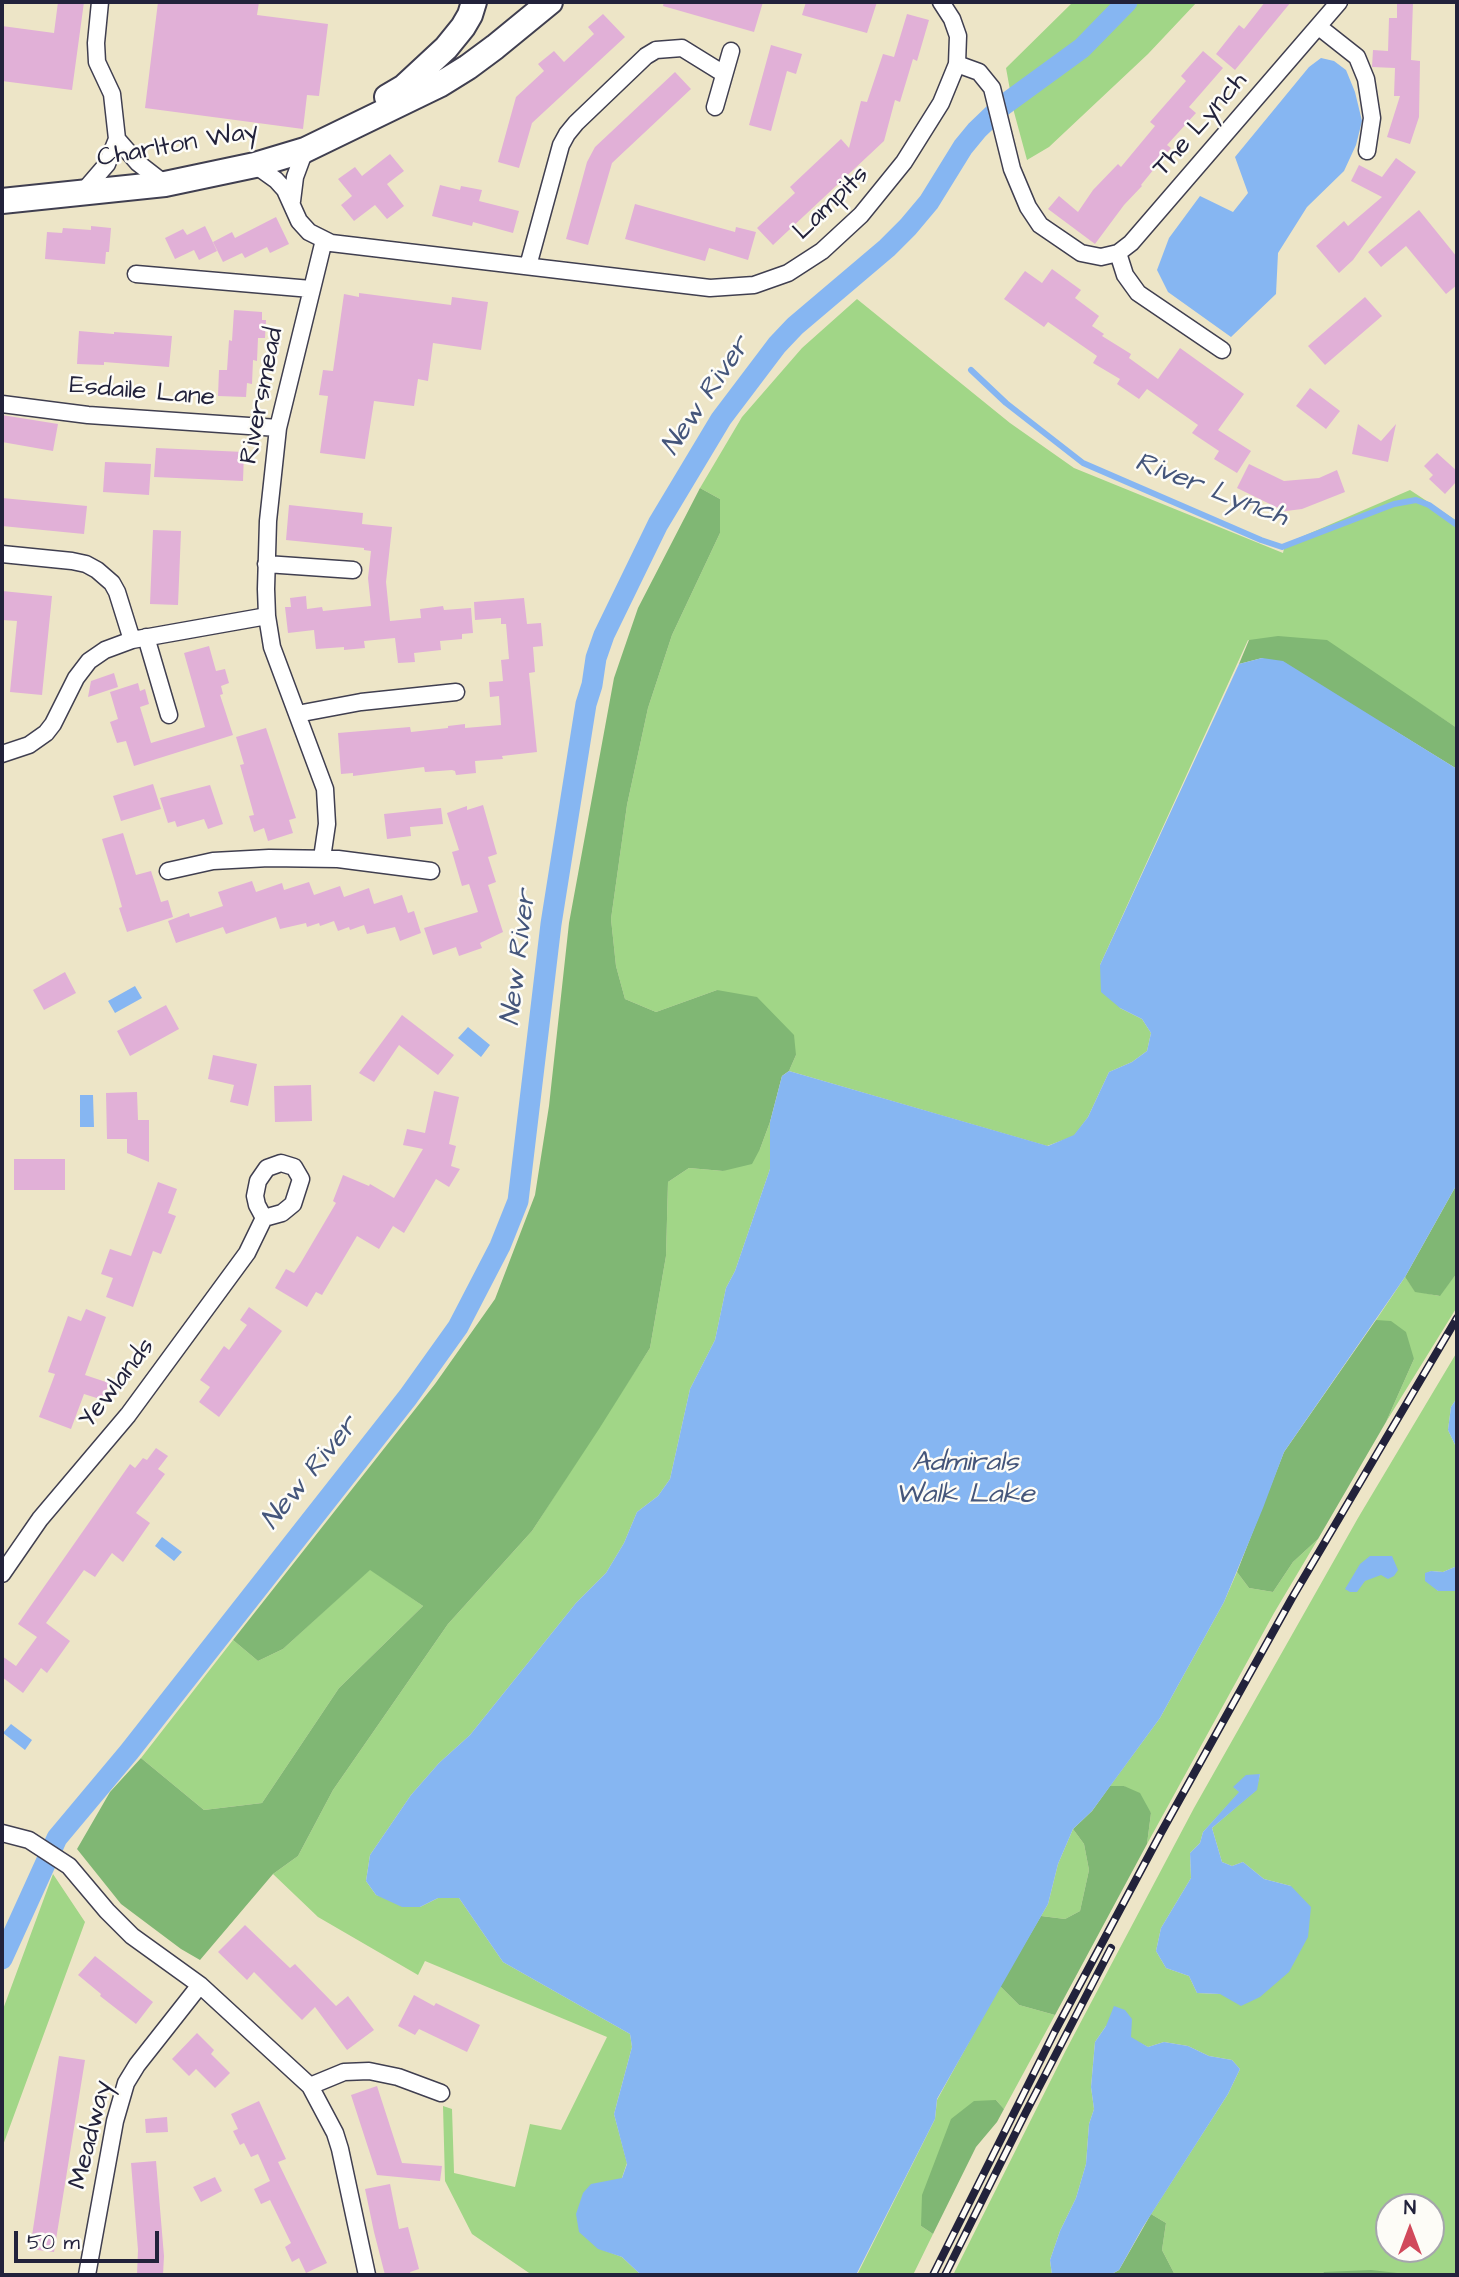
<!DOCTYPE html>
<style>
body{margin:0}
#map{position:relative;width:1459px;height:2277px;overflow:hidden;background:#ede5c7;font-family:"Architects Daughter",sans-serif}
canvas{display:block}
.frame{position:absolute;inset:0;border:4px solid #22223b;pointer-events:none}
.north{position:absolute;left:1375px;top:2193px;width:70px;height:70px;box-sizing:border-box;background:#fdfcf7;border:2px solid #a5a5ac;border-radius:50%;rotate:0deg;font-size:19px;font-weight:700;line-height:28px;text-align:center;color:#22223b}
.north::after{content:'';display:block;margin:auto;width:24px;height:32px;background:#d1495b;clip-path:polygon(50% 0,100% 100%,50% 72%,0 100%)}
.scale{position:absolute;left:14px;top:2231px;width:145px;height:32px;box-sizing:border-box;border:4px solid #22223b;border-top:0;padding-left:9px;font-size:21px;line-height:24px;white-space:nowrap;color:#22223b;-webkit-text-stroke:5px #fdfcf7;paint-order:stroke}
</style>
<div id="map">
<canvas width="1459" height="2277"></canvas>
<div class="frame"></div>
<div class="north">N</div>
<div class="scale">50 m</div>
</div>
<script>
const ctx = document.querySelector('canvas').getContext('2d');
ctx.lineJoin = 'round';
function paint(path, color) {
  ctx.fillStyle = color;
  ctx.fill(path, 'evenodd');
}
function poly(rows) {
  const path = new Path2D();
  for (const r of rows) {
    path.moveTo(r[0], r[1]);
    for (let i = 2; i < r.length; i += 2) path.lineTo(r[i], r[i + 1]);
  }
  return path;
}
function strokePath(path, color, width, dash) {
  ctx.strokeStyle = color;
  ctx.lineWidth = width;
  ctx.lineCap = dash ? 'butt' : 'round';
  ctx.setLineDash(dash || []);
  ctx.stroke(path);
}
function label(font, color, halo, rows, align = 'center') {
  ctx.font = font + ' "Architects Daughter",sans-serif';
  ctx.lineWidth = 5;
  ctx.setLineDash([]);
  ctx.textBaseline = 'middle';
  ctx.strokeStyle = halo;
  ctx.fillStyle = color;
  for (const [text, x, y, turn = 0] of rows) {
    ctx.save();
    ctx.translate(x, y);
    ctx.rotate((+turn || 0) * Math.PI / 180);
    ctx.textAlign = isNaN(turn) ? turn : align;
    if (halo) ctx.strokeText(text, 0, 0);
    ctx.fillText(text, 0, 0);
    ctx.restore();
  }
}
paint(poly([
 [1073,2,1197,2,1148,54,1049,147,1027,160,1014,112,1006,68],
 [857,299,1010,423,1074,468,1283,553,1285,544,1410,490,1457,521,1457,728,1419,703,1248,640,1100,965,1120,1008,1142,1019,1151,1033,1147,1051,1132,1062,1109,1072,1088,1117,1074,1136,1047,1146,789,1071,796,1055,717,990,656,1012,625,999,616,966,611,919,627,805,648,708,672,635,720,533,720,499,700,488,742,417,802,348],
 [770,1122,770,1169,735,1271,726,1288,715,1340,690,1389,670,1479,658,1496,637,1512,624,1543,606,1573,576,1603,470,1735,439,1763,411,1795,370,1855,366,1881,376,1895,420,1907,438,1898,459,1898,503,1962,630,2034,632,2047,614,2114,627,2163,598,2248,622,2257,641,2275,532,2275,472,2234,445,2181,443,2106,452,2109,454,2173,515,2187,530,2124,561,2130,607,2037,425,1961,418,1975,318,1917,273,1874,298,1856,333,1790,448,1624,532,1531,650,1348,666,1256,668,1182,689,1168,723,1171,760,1149],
 [1457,1273,1457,1307,1386,1422,1414,1359,1376,1320,1405,1277,1415,1291,1439,1296],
 [1457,1352,1457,1398,1451,1407,1448,1430,1457,1449,1457,1566,1443,1572,1431,1571,1425,1574,1438,1591,1457,1591,1457,2275,1324,2272,1320,2275,1175,2275,1162,2250,1166,2223,1151,2214,1228,2094,1240,2069,1232,2060,1209,2056,1188,2046,1164,2042,1148,2047,1106,2026,1095,2042,1091,2087,1094,2109,1089,2124,1086,2164,1076,2198,1060,2231,1050,2260,1052,2275,953,2275,1066,2050,1194,1808,1358,1518],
 [1260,1774,1256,1790,1212,1828,1222,1862,1232,1866,1243,1862,1264,1879,1291,1886,1220,1994,1197,1993,1189,1976,1166,1968,1156,1951,1161,1928,1191,1878,1190,1853,1200,1843,1203,1832,1240,1792,1234,1787],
 [1389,2207,1431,2207,1431,2249,1389,2249],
 [1318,1539,1274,1613,1147,1844,1151,1813,1124,1786,1110,1786,1160,1718,1224,1602,1237,1572,1249,1588,1273,1592,1293,1562],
 [370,1569,423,1606,339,1688,262,1803,204,1810,141,1758,233,1640,258,1661,283,1649],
 [1073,1829,1084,1844,1089,1870,1080,1911,1065,1919,1041,1916,1048,1904,1058,1864],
 [53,1874,85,1922,2,2148,2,2012],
 [1000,1986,1019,2005,1055,2015,1004,2109,996,2100,921,2226,933,2234,913,2275,857,2275,935,2119,937,2100]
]), '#a1d687');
paint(poly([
 [700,488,720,499,720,533,672,635,648,708,627,805,611,919,616,966,625,999,656,1012,717,990,757,997,794,1035,796,1055,789,1071,782,1076,770,1122,760,1149,752,1164,723,1171,689,1168,668,1182,666,1256,650,1348,599,1429,532,1531,448,1624,333,1790,298,1856,273,1874,200,1960,181,1949,121,1904,77,1849,110,1792,141,1758,204,1810,262,1803,339,1688,423,1606,370,1570,283,1649,258,1661,233,1640,435,1384,495,1299,535,1195,549,1106,569,923,614,678,638,608],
 [1278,636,1327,640,1457,728,1457,769,1392,729,1262,658,1239,664,1249,640],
 [1457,1184,1457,1273,1440,1296,1415,1292,1405,1277],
 [1376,1320,1391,1321,1406,1332,1414,1359,1386,1422,1318,1539,1293,1562,1273,1592,1249,1588,1237,1572,1284,1452],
 [1110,1786,1124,1786,1140,1793,1151,1813,1147,1844,1055,2015,1019,2005,1000,1986,1041,1916,1065,1919,1080,1911,1089,1870,1084,1844,1073,1829,1092,1811],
 [996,2100,1004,2109,997,2122,976,2147,933,2234,921,2226,922,2195,951,2119,974,2101],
 [1151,2214,1166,2223,1162,2250,1175,2275,1110,2275,1119,2270],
 [1371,2270,1415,2275,1320,2275,1324,2272]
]), '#80b774');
paint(poly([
 [1321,58,1334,61,1346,70,1355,92,1362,121,1356,145,1344,171,1307,207,1278,253,1276,294,1231,337,1168,292,1157,270,1169,238,1200,196,1233,212,1248,193,1235,157,1309,67],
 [1262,658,1283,661,1457,769,1457,1184,1405,1277,1284,1452,1263,1508,1224,1602,1160,1718,1092,1811,1073,1829,1058,1864,1048,1904,937,2099,935,2119,856,2275,641,2275,622,2257,598,2249,579,2232,576,2214,583,2193,591,2184,622,2178,627,2164,614,2114,632,2047,630,2034,503,1962,459,1898,438,1898,420,1907,402,1907,376,1895,366,1881,370,1855,411,1795,439,1763,470,1735,576,1603,606,1573,624,1543,637,1512,658,1496,670,1479,690,1389,715,1340,726,1288,735,1271,770,1169,770,1122,782,1076,789,1071,1048,1146,1074,1135,1088,1117,1109,1072,1132,1062,1147,1051,1151,1033,1142,1019,1120,1008,1101,992,1100,965,1239,664],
 [135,986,142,998,115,1013,108,1001],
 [468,1027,490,1045,481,1057,458,1038],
 [80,1095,93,1095,94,1127,80,1127],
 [1457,1398,1457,1449,1448,1430,1451,1407],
 [162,1537,182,1552,174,1561,155,1546],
 [1370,1556,1392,1556,1398,1570,1394,1576,1388,1579,1381,1575,1365,1581,1357,1592,1350,1592,1345,1589,1360,1564],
 [1457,1566,1457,1591,1438,1591,1425,1581,1425,1573,1431,1571,1443,1572],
 [11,1724,32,1740,25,1750,3,1733],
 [1260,1774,1257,1790,1212,1828,1222,1862,1232,1866,1243,1862,1264,1879,1291,1886,1311,1907,1308,1937,1289,1972,1260,1997,1241,2006,1220,1994,1197,1993,1189,1976,1166,1968,1156,1951,1161,1928,1191,1878,1190,1853,1200,1843,1203,1832,1239,1792,1233,1787,1246,1775],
 [1114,2006,1125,2010,1132,2019,1131,2037,1148,2047,1164,2042,1188,2046,1209,2056,1232,2060,1240,2069,1228,2094,1143,2227,1119,2270,1110,2275,1052,2275,1050,2260,1060,2231,1076,2198,1086,2164,1089,2124,1094,2109,1091,2087,1095,2042,1106,2026]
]), '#86b6f2');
strokePath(poly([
 [971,370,1006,403,1083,463,1261,540,1282,547,1394,504,1416,500,1429,505,1457,525]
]), '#86b6f2', 6);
strokePath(poly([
 [2,1959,57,1838,129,1752,408,1397,458,1327,500,1246,518,1201,551,924,586,704,592,685,596,658,604,635,658,524,721,419,777,345,795,326,887,248,908,227,929,202,963,147,977,130,1001,107,1082,48,1127,2]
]), '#86b6f2', 21);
paint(poly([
 [58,2,84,2,72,90,2,81,2,26,54,33],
 [158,2,259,2,257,15,328,24,319,96,307,95,303,129,145,108],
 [664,2,763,2,754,32,663,6],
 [806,2,877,2,867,33,802,15],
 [1265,2,1291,2,1235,70,1216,54,1239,25,1244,29],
 [1397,2,1413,2,1411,60,1420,61,1419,117,1410,144,1387,137,1400,96,1394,96,1395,68,1372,67,1373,50,1388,51,1389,18,1397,18],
 [603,14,625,37,532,123,519,168,498,162,516,97,544,71,538,64,554,51,564,62,594,34,588,27],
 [907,14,929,20,917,61,913,59,900,102,895,100,884,141,773,245,757,228,795,193,790,187,841,139,849,148,861,101,867,102,883,54,894,57],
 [771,45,802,54,796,74,787,71,771,131,749,125],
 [1203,51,1223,68,1189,107,1196,113,1167,145,1171,148,1141,185,1142,186,1124,205,1095,244,1048,209,1059,196,1078,212,1093,190,1118,164,1121,167,1155,126,1150,122,1186,81,1181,76],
 [675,72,691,89,612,163,588,245,566,239,587,162,595,147],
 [390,154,404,171,387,184,404,206,387,219,375,205,354,221,341,205,352,196,338,179,355,167,362,176],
 [1396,158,1416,172,1353,260,1339,273,1316,246,1344,221,1348,226,1382,197,1351,181,1359,165,1382,177],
 [440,185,460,190,461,186,482,190,479,201,519,211,513,233,473,222,472,226,432,216],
 [635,204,735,232,736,227,756,232,748,260,709,248,705,261,625,239],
 [1419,210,1457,257,1457,285,1446,294,1406,246,1381,267,1368,252],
 [276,217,289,244,270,253,267,247,245,258,242,253,223,262,213,242,232,232,235,238],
 [91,226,111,228,109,252,106,252,105,264,45,259,47,232,62,233,63,228,91,230],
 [205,226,217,251,199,260,194,250,175,259,165,238,183,229,187,235],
 [1052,269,1081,290,1075,298,1099,316,1092,326,1104,334,1102,336,1131,354,1129,358,1158,379,1180,348,1244,394,1218,430,1251,451,1237,473,1214,459,1219,451,1192,433,1198,425,1147,389,1139,399,1117,384,1120,379,1093,363,1097,356,1048,322,1044,327,1004,299,1025,271,1042,283],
 [359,293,451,305,452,297,488,302,481,350,433,343,428,381,418,379,414,406,374,401,365,459,320,453,328,396,319,395,323,370,333,371,344,294,359,297],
 [1365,297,1382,316,1325,365,1308,346],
 [234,310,262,312,262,320,266,320,265,338,258,338,257,361,253,360,252,384,247,383,246,397,218,396,219,370,227,370,229,340,232,341],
 [79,331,114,334,114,332,172,336,169,367,104,362,104,365,77,364],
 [1310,388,1340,411,1326,429,1296,406],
 [2,415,58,424,53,451,2,442],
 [1358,424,1381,441,1396,424,1388,462,1352,454],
 [156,448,244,452,243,481,154,477],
 [1437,453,1457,471,1457,481,1445,494,1429,479,1433,475,1424,466],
 [105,462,151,464,149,495,103,492],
 [1249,464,1284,481,1319,478,1337,470,1345,492,1302,509,1278,512,1278,508,1237,488],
 [2,498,87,506,84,534,2,526],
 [289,505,363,513,362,524,392,527,386,582,390,621,421,618,420,609,443,606,444,610,471,608,473,633,462,634,462,639,440,641,441,650,414,653,415,662,398,663,395,638,364,641,365,648,344,650,344,647,316,649,314,630,288,633,285,607,291,607,290,598,306,596,307,609,322,607,323,611,371,606,368,578,371,551,364,550,364,548,286,540],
 [153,530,181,531,178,605,150,604],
 [2,591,52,596,42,695,10,692,17,621,2,620],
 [524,598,527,624,541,623,543,646,533,647,535,672,529,673,537,752,502,756,503,759,475,761,476,773,456,775,455,771,452,770,425,772,424,767,353,776,353,773,341,774,338,733,410,727,411,732,448,728,448,726,465,724,465,728,501,725,499,696,490,697,489,682,503,681,501,660,509,659,506,624,501,624,501,618,475,620,474,602],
 [209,646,216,671,225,669,229,683,221,686,223,694,220,695,233,735,134,766,126,741,117,743,110,722,118,719,110,692,138,683,140,691,145,689,149,704,140,707,151,743,205,727,184,653],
 [114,673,118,687,88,697,91,681],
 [266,728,296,818,289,820,293,833,268,841,264,828,254,832,249,816,254,815,240,765,244,764,236,737],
 [153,784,161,809,121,821,113,796],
 [210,785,223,824,208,829,204,819,177,827,175,821,168,823,160,798],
 [483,805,497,854,488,857,496,882,488,885,503,932,480,943,482,948,459,956,456,947,433,955,424,928,478,912,469,884,462,886,452,852,459,850,447,813,467,806,467,810],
 [441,808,443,824,410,827,411,836,387,839,384,814],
 [123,833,136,875,151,871,161,902,168,900,173,917,127,932,119,908,122,907,115,882,102,839],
 [252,881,256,892,282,883,284,890,309,882,314,895,340,886,344,897,369,888,374,904,402,895,408,913,414,911,421,933,400,941,395,927,367,934,364,925,350,930,349,927,338,931,334,921,320,926,319,923,307,927,306,923,280,929,276,917,226,934,223,927,176,943,168,921,189,913,190,917,223,906,218,892],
 [65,972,76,993,44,1010,33,990],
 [166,1005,179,1029,130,1056,117,1031],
 [402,1015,454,1055,438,1075,399,1045,374,1082,359,1073],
 [213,1055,257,1064,248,1106,230,1102,234,1085,208,1079],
 [311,1085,312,1121,275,1122,274,1086],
 [434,1091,459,1097,449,1144,456,1146,451,1166,460,1169,449,1187,436,1179,404,1233,393,1226,379,1249,357,1236,322,1295,316,1292,307,1307,275,1288,286,1269,294,1273,300,1264,336,1203,333,1201,343,1175,369,1186,370,1184,394,1198,423,1149,403,1145,407,1129,425,1133],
 [137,1092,138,1120,149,1120,149,1162,127,1153,127,1139,107,1139,106,1093],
 [14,1159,65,1159,65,1190,14,1190],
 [158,1182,177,1189,168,1213,176,1216,161,1254,153,1251,133,1307,106,1297,113,1278,101,1274,110,1249,131,1256],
 [249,1307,282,1331,219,1417,199,1402,210,1387,200,1380,224,1346,229,1350,247,1325,240,1320],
 [86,1309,106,1317,85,1375,109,1383,103,1400,84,1394,71,1429,39,1417,55,1374,48,1372,68,1316,81,1321],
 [156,1448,168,1456,158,1469,165,1474,136,1513,150,1523,123,1562,112,1553,95,1577,84,1570,46,1623,70,1641,47,1673,41,1668,23,1693,2,1677,2,1656,16,1666,37,1637,18,1624,130,1464,135,1468,143,1458,147,1460],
 [245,1925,290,1968,295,1964,336,2006,348,1996,374,2030,347,2050,315,2007,302,2020,254,1972,247,1980,218,1952],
 [95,1956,153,2002,136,2024,100,1996,101,1994,78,1975],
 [414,1995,434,2006,436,2003,480,2025,467,2052,419,2029,415,2035,398,2026],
 [197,2033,214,2050,211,2054,230,2073,215,2088,196,2069,189,2076,172,2059],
 [59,2056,85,2060,54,2252,30,2249],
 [377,2086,402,2163,442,2166,440,2181,377,2175,351,2095],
 [259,2101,286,2159,278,2162,327,2263,306,2273,299,2258,292,2262,285,2247,291,2243,270,2200,261,2204,254,2189,270,2181,258,2154,251,2157,244,2143,240,2145,233,2131,238,2129,231,2114],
 [167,2117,168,2132,146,2133,145,2119],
 [156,2161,164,2256,163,2275,137,2275,138,2250,131,2163],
 [215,2177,222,2191,201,2202,193,2187],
 [390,2184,399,2229,408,2227,419,2269,410,2272,411,2275,385,2275,374,2232,365,2189]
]), '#e1b0d7');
const minor = poly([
 [1319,27,1357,57,1366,79,1372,118,1367,151],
 [957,64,979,72,992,88,1012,169,1028,207,1040,225,1081,253,1101,257,1118,253,1125,275,1138,293,1222,350],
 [715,107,731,51],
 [117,139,138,163,165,184],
 [255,165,276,180,285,190,299,221,309,232,331,243,710,288,754,285,788,273,822,251,861,215,904,162,941,103,957,64,958,36,952,19,941,2],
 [82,193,107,164,117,139,112,94,97,62,96,43,100,2],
 [292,201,295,177,305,150],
 [1118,253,1131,243,1339,2],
 [528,266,561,145,567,134,576,123,646,56,656,50,682,48,724,74],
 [136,274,311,289],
 [2,404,88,415,278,428],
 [2,554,72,561,86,564,97,570,112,583,117,592,132,640],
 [266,564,353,570],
 [146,637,169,715],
 [297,714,361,702,456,692],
 [2,754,29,745,46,733,53,724,76,678,89,661,105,650,132,640,267,616],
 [322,858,327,824,325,789,272,647,267,616,266,589,268,521,278,428,324,240],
 [168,871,213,861,269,858,338,859,431,871],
 [2,1574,40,1519,128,1415,247,1253,264,1218,282,1213,293,1204,301,1179,294,1167,281,1163,267,1168,258,1181,255,1196,257,1205,264,1218],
 [2,1833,29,1840,69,1866,107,1911,132,1936,200,1985,310,2086,335,2133,340,2149,367,2275],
 [310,2086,344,2072,369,2071,398,2077,441,2093],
 [87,2275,115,2121,126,2083,137,2065,200,1985]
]);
const primary = poly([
 [387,97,404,87,446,48,463,27,470,15,474,2],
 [2,201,165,184,255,165,305,150,439,85,468,67,495,47,550,2]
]);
strokePath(minor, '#403f50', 19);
strokePath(primary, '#403f50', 28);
strokePath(minor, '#fff', 16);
strokePath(primary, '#fff', 24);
const rail = poly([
 [933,2275,1055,2031,1162,1831,1292,1598,1457,1318],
 [945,2275,1026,2112,1111,1948]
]);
strokePath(rail, '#22223b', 8);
strokePath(rail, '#fdfcf7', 5, [16]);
label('26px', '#22223b', '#fdfcf7', [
 ["The Lynch",1201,125,-49],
 ["Charlton Way",178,146,-10],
 ["Lampits",832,204,-44],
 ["Esdaile Lane",142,393,5],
 ["Riversmead",263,396,-79],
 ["Yewlands",118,1384,-52],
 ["Meadway",92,2135,-76]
]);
label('italic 28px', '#45567b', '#fdfcf7', [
 ["New River",707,397,-56],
 ["River Lynch",1211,491,21],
 ["New River",520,958,-83],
 ["Admirals",965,1464],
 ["Walk Lake",965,1496],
 ["New River",311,1474,-51]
]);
</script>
